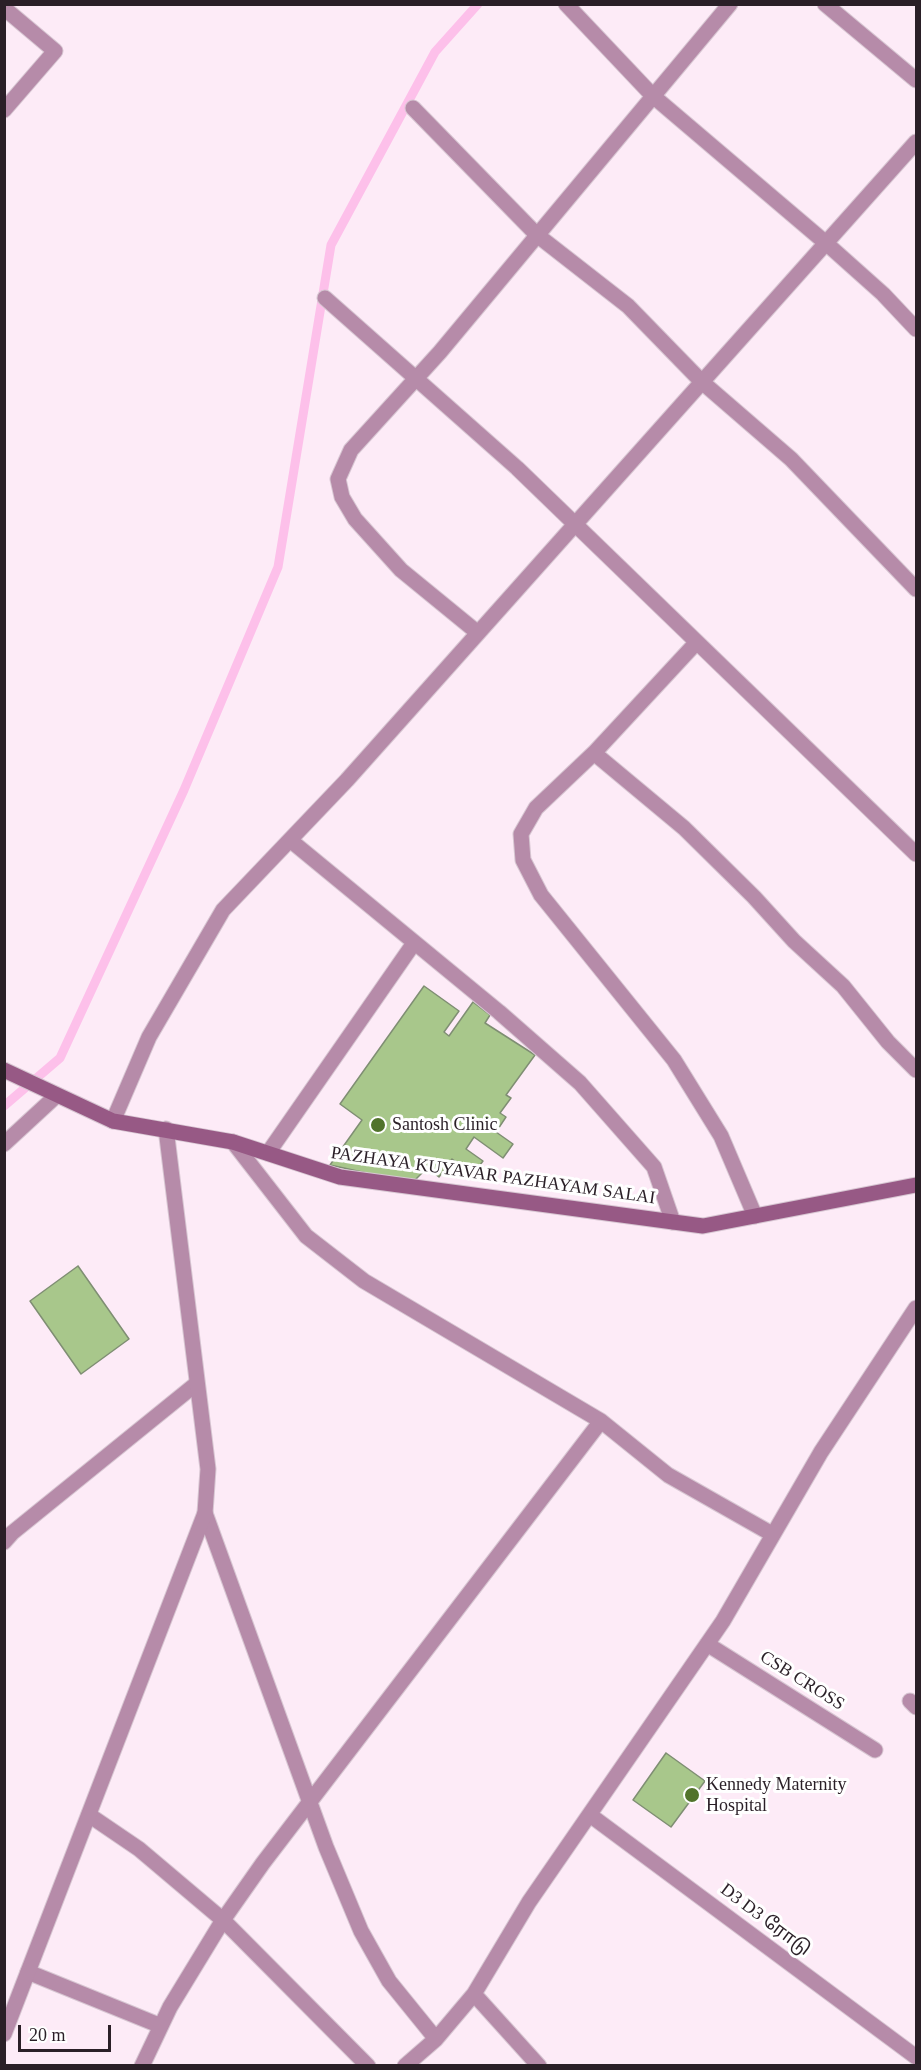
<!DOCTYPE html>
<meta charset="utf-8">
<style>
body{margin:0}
#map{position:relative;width:921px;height:2070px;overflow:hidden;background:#fdebf7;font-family:"Times New Roman",serif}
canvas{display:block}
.frame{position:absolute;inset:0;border:6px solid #2a1f27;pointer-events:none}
.scale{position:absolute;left:18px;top:2025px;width:93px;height:27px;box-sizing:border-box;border:3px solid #2a1f27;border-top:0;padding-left:8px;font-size:18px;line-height:21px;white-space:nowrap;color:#2a1f27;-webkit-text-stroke:4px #fff;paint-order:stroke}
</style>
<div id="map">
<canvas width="921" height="2070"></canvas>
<div class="frame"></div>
<div class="scale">20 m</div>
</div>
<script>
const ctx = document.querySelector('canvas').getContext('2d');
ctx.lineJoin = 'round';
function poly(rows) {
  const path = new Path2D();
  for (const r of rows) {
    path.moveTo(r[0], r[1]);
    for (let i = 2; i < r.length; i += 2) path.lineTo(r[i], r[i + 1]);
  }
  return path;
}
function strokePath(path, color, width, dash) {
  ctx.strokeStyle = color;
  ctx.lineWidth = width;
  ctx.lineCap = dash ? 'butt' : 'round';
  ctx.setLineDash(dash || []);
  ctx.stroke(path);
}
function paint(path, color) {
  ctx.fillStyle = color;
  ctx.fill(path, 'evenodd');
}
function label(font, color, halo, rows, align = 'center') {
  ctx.font = font + ' "Times New Roman","Noto Sans Tamil",serif';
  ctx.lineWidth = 6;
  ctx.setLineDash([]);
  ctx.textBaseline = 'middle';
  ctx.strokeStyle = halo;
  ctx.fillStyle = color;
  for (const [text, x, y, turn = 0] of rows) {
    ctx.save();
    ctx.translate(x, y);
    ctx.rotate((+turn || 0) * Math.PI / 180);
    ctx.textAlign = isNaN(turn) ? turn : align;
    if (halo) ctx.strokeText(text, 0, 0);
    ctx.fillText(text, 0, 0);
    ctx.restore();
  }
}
strokePath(poly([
 [4,1106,60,1058,184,790,278,567,331,245,435,52,478,4]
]), '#fdc0ea', 9);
const building = poly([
 [424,986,459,1011,444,1032,449,1036,473,1002,490,1015,485,1023,535,1055,506,1095,511,1098,500,1113,506,1117,496,1132,513,1144,503,1158,474,1137,466,1149,483,1161,473,1174,452,1159,439,1177,427,1168,412,1183,330,1165,362,1120,340,1104,424,986],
 [78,1266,129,1339,81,1374,30,1301,78,1266],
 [666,1753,705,1781,671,1827,633,1800,666,1753]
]);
paint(building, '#a8c78b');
strokePath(building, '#7f8e73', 1.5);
const minor = poly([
 [566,4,653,96,827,244,883,294,916,329],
 [825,4,916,80],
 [4,8,55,51,4,110],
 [413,108,537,235,628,306,702,382,791,459,916,589],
 [325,298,517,468,916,854],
 [478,633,401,570,355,519,342,497,338,479,351,450,440,352,730,4],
 [696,643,594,753,536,808,521,834,523,860,541,895,674,1060,721,1136,755,1216],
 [594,753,684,828,754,897,794,941,843,986,888,1042,916,1070],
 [290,840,499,1012,580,1083,654,1167,673,1222],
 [113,1121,149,1037,223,910,347,780,916,142],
 [233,1142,306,1236,364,1281,601,1421],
 [4,1144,56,1096],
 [268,1153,414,943],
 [205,1513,326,1847,361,1931,389,1981,436,2039],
 [4,1542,12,1533,196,1384],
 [707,1644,875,1750],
 [910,1701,916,1707],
 [89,1815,139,1849,223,1920,368,2066],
 [590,1815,916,2057],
 [28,1972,161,2026],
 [474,1994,539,2066],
 [142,2066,170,2007,223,1920,263,1863,601,1421,668,1475,772,1534],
 [405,2066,436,2039,474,1994,529,1902,723,1621,821,1452,916,1308]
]);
const tertiary = poly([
 [4,2034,205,1513,208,1469,166,1129]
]);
const secondary = poly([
 [4,1070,113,1121,233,1142,340,1177,703,1226,916,1185]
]);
strokePath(minor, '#d7c6d2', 17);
strokePath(tertiary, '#d7c6d2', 17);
strokePath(secondary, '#d7c6d2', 17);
strokePath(minor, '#b68ba9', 15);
strokePath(tertiary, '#b68ba9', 15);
strokePath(secondary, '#975985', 15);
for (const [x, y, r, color] of [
 [378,1125,8,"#51732b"],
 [692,1795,8,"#51732b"]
]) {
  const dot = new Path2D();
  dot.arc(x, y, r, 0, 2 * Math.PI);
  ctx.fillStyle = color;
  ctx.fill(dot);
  strokePath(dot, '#fff', 2);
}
label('18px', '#2a1f27', '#fff', [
 ["Santosh Clinic",392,1125],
 ["Kennedy Maternity",706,1785],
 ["Hospital",706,1806]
], 'left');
label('18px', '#2a1f27', '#fff', [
 ["PAZHAYA KUYAVAR PAZHAYAM SALAI",493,1176,8],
 ["CSB CROSS",802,1681,32],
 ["D3 D3 ரோடு",765,1920,37]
]);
</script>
